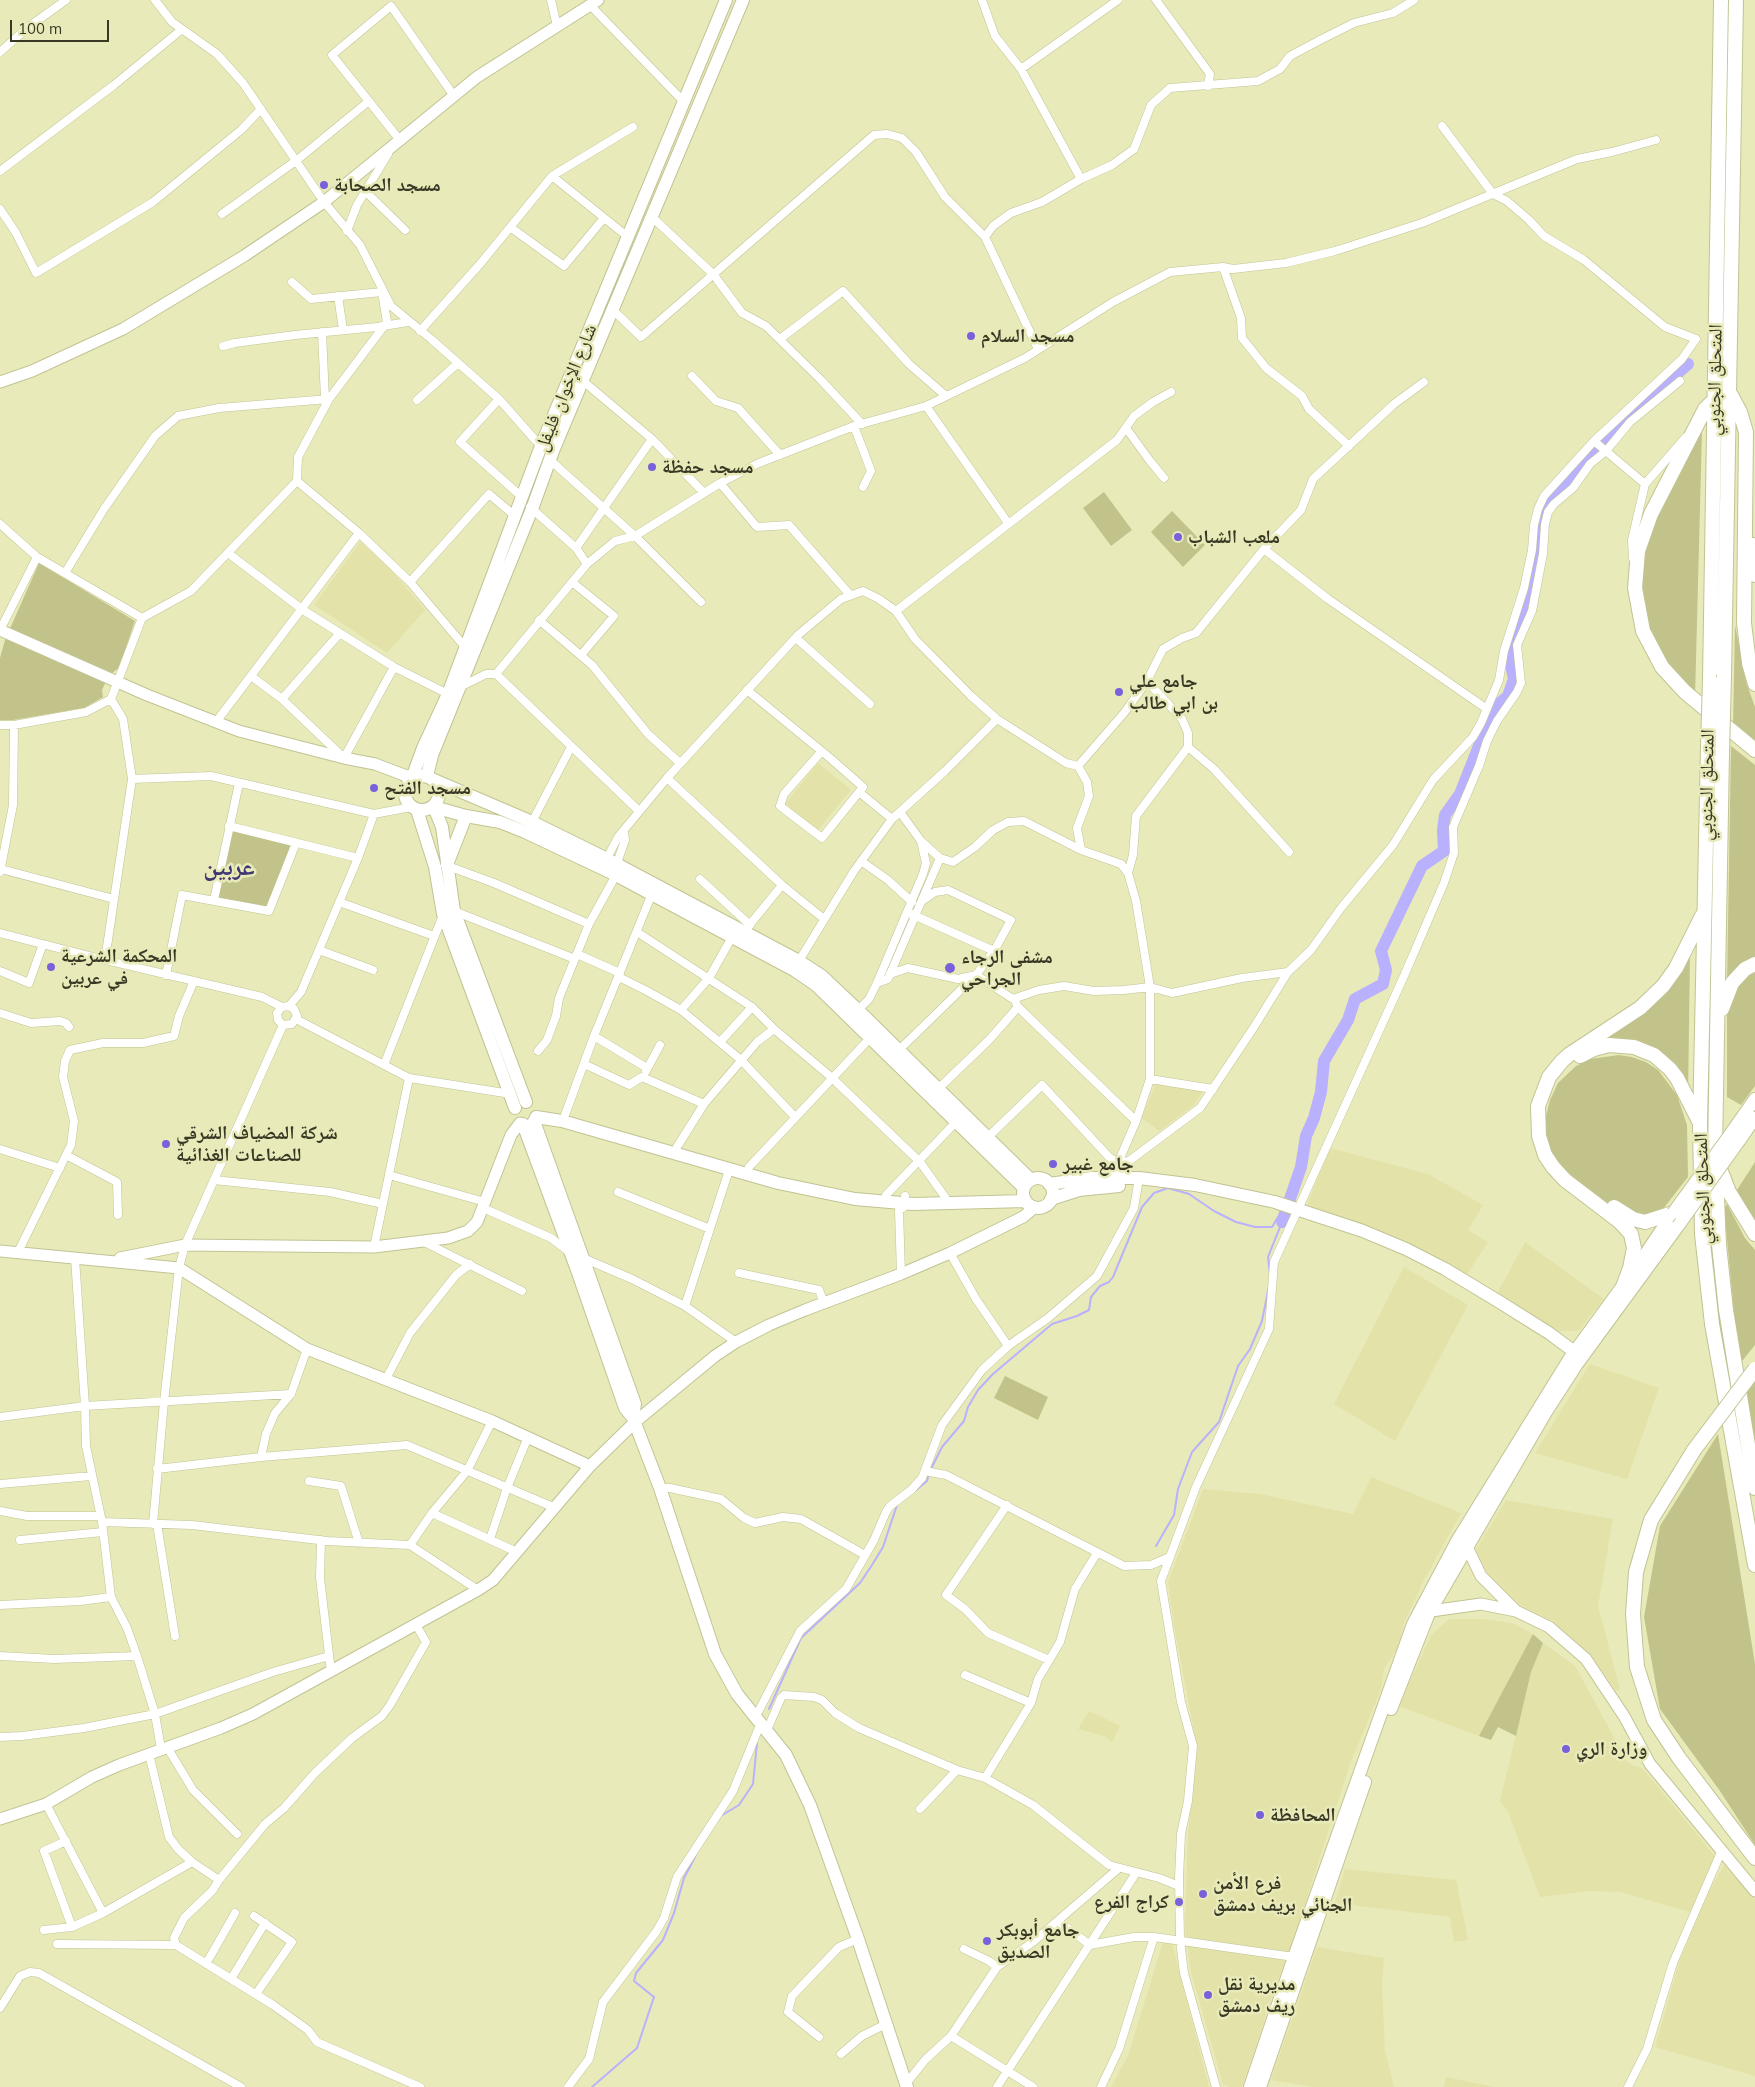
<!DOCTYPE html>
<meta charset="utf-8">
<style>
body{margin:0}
#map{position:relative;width:1755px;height:2087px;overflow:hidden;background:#e9eab9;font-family:Mulish,sans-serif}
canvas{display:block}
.scale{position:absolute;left:10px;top:20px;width:99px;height:22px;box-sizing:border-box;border:2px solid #383825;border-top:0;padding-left:6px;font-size:15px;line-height:18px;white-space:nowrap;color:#383825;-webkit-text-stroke:4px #e9eab9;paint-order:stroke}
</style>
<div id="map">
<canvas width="1755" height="2087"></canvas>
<div class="scale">100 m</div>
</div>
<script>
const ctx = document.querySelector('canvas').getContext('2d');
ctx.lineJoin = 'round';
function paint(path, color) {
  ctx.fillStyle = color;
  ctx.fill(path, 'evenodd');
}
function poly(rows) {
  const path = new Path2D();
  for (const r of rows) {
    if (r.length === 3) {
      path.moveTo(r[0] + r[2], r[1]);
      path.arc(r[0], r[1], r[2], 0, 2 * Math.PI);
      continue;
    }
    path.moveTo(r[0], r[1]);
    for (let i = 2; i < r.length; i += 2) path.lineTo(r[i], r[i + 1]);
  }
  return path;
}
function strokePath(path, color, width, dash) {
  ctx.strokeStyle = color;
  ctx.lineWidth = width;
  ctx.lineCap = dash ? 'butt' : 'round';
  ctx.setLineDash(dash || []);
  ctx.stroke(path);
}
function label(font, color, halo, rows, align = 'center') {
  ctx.font = font + ' Mulish,"Noto Naskh Arabic",sans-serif';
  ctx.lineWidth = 5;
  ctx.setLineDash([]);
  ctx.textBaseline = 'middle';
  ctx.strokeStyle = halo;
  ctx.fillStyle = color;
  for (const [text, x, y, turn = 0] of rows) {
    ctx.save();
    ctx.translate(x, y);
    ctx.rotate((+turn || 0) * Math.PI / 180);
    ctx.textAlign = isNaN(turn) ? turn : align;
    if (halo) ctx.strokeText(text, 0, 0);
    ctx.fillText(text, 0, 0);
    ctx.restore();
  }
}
paint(poly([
 [360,542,391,570,425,610,387,653,314,605],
 [818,763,851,790,818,830,785,804],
 [1156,1083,1204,1090,1193,1106,1159,1131,1142,1118],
 [1330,1148,1428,1174,1483,1205,1468,1230,1488,1242,1466,1276,1306,1207],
 [1525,1242,1604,1299,1578,1331,1557,1331,1497,1294],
 [1404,1267,1468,1305,1395,1441,1334,1404],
 [1590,1364,1659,1388,1627,1479,1535,1453],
 [1371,1477,1461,1513,1423,1582,1404,1623,1398,1647,1384,1669,1381,1689,1350,1764,1292,1944,1276,1985,1242,2087,1230,2087,1223,2084,1191,1972,1185,1927,1188,1835,1197,1748,1174,1625,1168,1582,1203,1489,1260,1494,1353,1514],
 [1506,1500,1613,1519,1598,1606,1620,1689,1616,1691,1591,1655,1553,1621,1520,1605,1487,1572,1476,1550],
 [1449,1619,1484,1619,1512,1623,1533,1634,1479,1736,1399,1706,1431,1635],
 [1543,1643,1575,1666,1628,1763,1643,1769,1715,1856,1690,1912,1620,1892,1591,1891,1540,1897,1508,1812,1500,1801,1531,1672],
 [1089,1711,1120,1726,1112,1742,1104,1736,1078,1729],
 [1724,1865,1755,1900,1755,2076,1655,2047,1679,1962,1706,1897],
 [1345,1869,1456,1880,1468,1940,1454,1942,1450,1917,1335,1903],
 [1163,1942,1172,1943,1209,2087,1111,2087,1128,2056],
 [1317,1947,1384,1958,1382,1984,1385,2051,1394,2087,1313,2087,1271,2080],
 [1446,2077,1495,2087,1444,2087]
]), '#e2e2a9');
paint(poly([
 [1702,431,1695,698,1673,675,1646,624,1640,590,1641,569,1649,533,1671,486],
 [1104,492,1132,530,1111,546,1083,508],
 [1172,511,1205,545,1183,567,1151,532],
 [39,563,135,621,119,668,109,675,102,690,103,697,84,708,13,720,0,720,0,658,5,640],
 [1735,625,1746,682,1755,707,1755,746,1733,729],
 [1731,746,1755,765,1755,963,1727,983],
 [232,830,292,845,268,908,217,898],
 [1690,950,1688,1100,1650,1054,1587,1050,1647,1010],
 [1755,972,1755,1086,1741,1105,1727,1097,1727,1001,1743,978],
 [1619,1055,1632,1057,1646,1062,1658,1070,1677,1095,1687,1125,1688,1177,1656,1218,1624,1215,1561,1169,1549,1146,1546,1132,1546,1116,1550,1100,1558,1083,1576,1066,1590,1059],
 [1755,1162,1755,1233,1735,1193],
 [1727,1204,1745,1238,1755,1250,1755,1345,1739,1365,1724,1208],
 [1005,1376,1048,1397,1038,1420,994,1398],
 [1755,1382,1755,1456,1745,1395],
 [1718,1434,1755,1664,1755,1845,1720,1791,1660,1709,1644,1617,1660,1526],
 [1533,1634,1543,1643,1531,1672,1516,1736,1498,1727,1491,1740,1479,1736]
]), '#c2c38b');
strokePath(poly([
 [1270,1274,1268,1257,1282,1222],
 [932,1467,942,1447,964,1421,968,1407,978,1390,993,1374,1052,1324,1077,1316,1089,1310,1091,1297,1100,1286,1109,1282,1113,1277,1142,1207,1154,1193,1168,1188,1189,1194,1214,1211,1236,1222,1255,1227,1272,1227,1278,1217,1284,1216],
 [915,1491,927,1481,928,1477],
 [1156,1546,1174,1515,1178,1489,1192,1452,1219,1422,1238,1366,1250,1349,1262,1321,1269,1286],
 [769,1709,801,1638,860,1583,872,1565,883,1547,897,1505],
 [719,1817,739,1805,753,1784,757,1743],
 [592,2087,637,2048,654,1997,634,1981,636,1973,663,1940,674,1913,684,1878,696,1855]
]), '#b9b1fd', 2);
strokePath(poly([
 [1282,1222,1301,1167,1306,1136,1314,1118,1321,1092,1324,1061,1348,1020,1355,999,1383,984,1386,970,1381,951,1422,866,1444,851,1443,830,1445,815,1460,794,1494,708,1508,696,1514,679,1510,660,1511,643,1515,630,1526,614,1530,587,1536,565,1539,528,1544,507,1558,492,1571,482,1584,463,1628,415,1644,403,1688,364]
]), '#b9b1fd', 12);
const street = poly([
 [155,0,172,22,217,54,243,83,324,202,360,245,391,306,431,339,499,399,536,441,545,447],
 [551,0,557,26],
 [982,0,995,36,1021,69,1081,179],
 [1156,0,1210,74,1208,86],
 [590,5,684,102],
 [0,52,27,28,66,0],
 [1021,69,1118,0],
 [399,139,332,55,391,6,454,96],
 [0,171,114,85,181,30],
 [552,176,628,237],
 [364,190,405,230],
 [0,209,16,233,36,273,153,202,241,130,261,109],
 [222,214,297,160,369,101],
 [652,217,713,274,742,313,766,326,820,379,862,424],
 [510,227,564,266,604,218],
 [347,231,357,205,388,154],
 [1223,267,1241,318,1242,338,1266,368,1302,396,1309,409,1349,446],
 [292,282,311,299,382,292],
 [338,296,343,330],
 [613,310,641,337,874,135,887,134,902,138,916,152,945,197,985,237],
 [420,331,480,264,552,176,633,127],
 [322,332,325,399],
 [780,339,843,291,909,364,946,396],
 [223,346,235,343,295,335,377,327,408,322],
 [1038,349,985,237,993,226,1011,213,1042,202,1081,179,1112,165,1134,149,1151,105,1170,88,1258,81,1280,69,1290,56,1322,39,1354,23,1393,13,1414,0],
 [692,376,716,401,738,408,780,455],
 [583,381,652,439],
 [499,399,460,442,523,498],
 [417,400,458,363],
 [926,406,1008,523],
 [854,426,871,471,863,487],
 [1126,428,1150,461,1164,478],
 [1594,441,1645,484],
 [550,460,635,536,701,602],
 [297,481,359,533,410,582,465,647],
 [720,483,757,527,789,525,850,595],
 [530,507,576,548,587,564],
 [0,524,37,557,142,618],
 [576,548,652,439,704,493],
 [1264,549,1328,599,1487,709],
 [228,553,303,610,394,667,448,694],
 [1633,558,1632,540,1645,484,1686,437],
 [65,573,104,509,155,436,178,416,219,408,329,399],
 [410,582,489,494,515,516],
 [572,582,614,616,581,655],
 [896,611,1117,440,1134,416,1153,402,1171,392],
 [539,620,592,665,648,734,680,763],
 [0,630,37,557],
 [796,638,870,704],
 [496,674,639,811],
 [251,676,282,699,344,758,394,667],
 [462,686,486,674,496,674,587,564,615,541,635,536,720,483,759,463,854,426,926,406,1025,358,1113,302,1170,272,1223,267,1233,269,1286,263,1335,251,1422,223,1577,159,1612,152,1656,140],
 [747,690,830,758,863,787,822,838,780,806,784,794,821,752],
 [282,699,340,633],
 [216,722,359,533],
 [0,725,14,725,86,712,111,699,142,618,191,591,297,481,298,457,329,399,387,322,382,292],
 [1188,747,1214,769,1289,852],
 [1078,766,1124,713,1147,681,1163,649,1182,638,1196,633,1264,549,1301,510,1313,479,1394,404,1424,382],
 [667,778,782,885,824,919],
 [132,779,211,776,374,814],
 [859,792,892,819],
 [532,822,571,747],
 [229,826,358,858],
 [940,858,953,862,975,847,993,830,1008,822,1024,821,1081,850],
 [861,861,888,880,912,902],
 [605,862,618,837,667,778,798,635,841,599,863,591,879,599,896,611,915,639,971,696,997,719,1066,763,1078,766,1087,782,1089,796,1077,828,1081,850,1121,864,1128,873,1136,901,1150,987,1150,1079,1136,1121,1118,1163,1118,1178],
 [445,865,494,883,589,924],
 [616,866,625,840,624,832],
 [1,869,114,899],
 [0,872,13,805,14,725],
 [1128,873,1133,855,1136,816,1188,747,1188,733,1182,719,1147,681],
 [700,879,750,925],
 [214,900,239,783],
 [922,901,935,892,948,890,1011,920,994,951],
 [339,902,434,936],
 [454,911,575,959],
 [747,928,782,885],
 [637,932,752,1007,774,1029,831,1077,920,1162,945,1197],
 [0,933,105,960,262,997,282,1007,289,1006,294,1009,297,1016,292,1024,283,1025,278,1020,277,1013,282,1007],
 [732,937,709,978,681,1010,741,1060,795,1117],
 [319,950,373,970],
 [577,954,620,973],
 [105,960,132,779,123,719,111,699],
 [797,964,854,871,892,819,945,771,997,719],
 [0,971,29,983,43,944],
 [890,974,908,968,958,979,976,975,1013,999,1039,990,1064,986,1094,991,1124,990,1150,987,1172,993,1242,978,1288,972],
 [166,975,182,895,269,911,296,843],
 [619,977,647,991,681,1010],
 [877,983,888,979,940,858,921,841,900,812],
 [289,1006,301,992,358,858,374,814,411,807],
 [1018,1007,1136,1121],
 [858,1010,869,999,877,983,923,874,926,863,921,841],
 [0,1013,31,1023,60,1021,66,1023,69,1027],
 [296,1019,409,1078,511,1094],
 [594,1036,647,1068],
 [720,1042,752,1007],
 [899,1050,976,975,994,951,907,912],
 [538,1051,547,1040,556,1016,559,998,589,924,616,875],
 [584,1064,629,1085,642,1077,704,1104],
 [384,1065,443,915],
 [646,1071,660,1045],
 [1150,1079,1213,1089],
 [938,1089,989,1040,1018,1007,1016,1003],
 [565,1115,594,1036,653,891],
 [988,1137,1042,1085,1109,1157,1118,1163,1129,1161,1200,1108,1254,1027,1288,972,1311,950,1341,908,1393,845,1433,780,1473,737,1481,723,1499,680,1504,651,1524,588,1532,550,1534,525,1538,509,1544,496,1594,441,1682,359,1696,339,1665,327,1584,260,1544,236,1529,220,1507,201,1493,194,1442,126],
 [677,1147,704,1104,757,1042,774,1029],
 [0,1149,60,1168],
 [66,1155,117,1182,118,1215],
 [749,1167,870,1038],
 [389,1175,485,1202],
 [214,1180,330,1192,383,1204],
 [618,1192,710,1229],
 [886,1195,956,1122],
 [483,1208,551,1238,568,1251],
 [424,1242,522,1291],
 [374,1247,409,1078],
 [18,1252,71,1145,74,1121,63,1077,65,1061,70,1050,103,1043,143,1043,174,1036,179,1016,194,981],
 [950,1253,976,1299,1008,1346],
 [75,1258,85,1406,86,1446,102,1522,111,1597,127,1628,137,1656,155,1714,161,1749],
 [583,1258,632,1279,685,1306,729,1170],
 [739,1273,819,1290,824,1303],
 [901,1274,899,1210,904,1207,905,1196],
 [685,1306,736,1342],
 [386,1379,410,1333,456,1275,470,1264],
 [0,1417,85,1406,291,1394],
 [261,1457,266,1434,275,1413,291,1394,307,1349],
 [157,1469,261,1457,407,1445,553,1507],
 [925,1471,946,1475,1124,1566,1151,1565,1170,1557],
 [309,1481,341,1486,359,1543],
 [0,1484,91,1476],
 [660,1488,670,1488,721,1499,744,1518,755,1523,783,1517,801,1519,865,1555],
 [1007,1505,946,1595,965,1609,988,1633,1049,1660],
 [0,1511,27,1516,100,1516],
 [432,1513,517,1552],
 [102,1522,192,1525,327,1541,410,1545,478,1590],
 [153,1524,164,1402,179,1268,185,1245,283,1025],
 [157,1524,175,1636],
 [490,1539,507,1488,528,1437],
 [20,1540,103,1532],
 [321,1540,320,1578,331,1672],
 [410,1545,432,1513,467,1471,492,1421],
 [0,1605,80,1601,111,1597],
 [0,1656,54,1659,137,1656],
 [965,1675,1031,1703],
 [755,1718,800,1631,846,1589,874,1540,886,1512,890,1506,911,1490,922,1478,942,1425,982,1370,1008,1346,1048,1318,1097,1276,1134,1208,1139,1178],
 [767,1730,781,1698,784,1695,814,1697,822,1700,835,1713,859,1728,957,1770,985,1778,1033,1805,1109,1865,1159,1878,1179,1886],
 [0,1737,22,1736,84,1728,155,1714,273,1672,329,1656],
 [167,1747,193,1790,237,1834],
 [149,1754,169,1837,178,1849,192,1862,219,1880],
 [985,1778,1031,1703,1038,1679,1060,1642,1075,1589,1097,1553],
 [46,1804,103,1913],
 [920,1809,957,1770],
 [66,1841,44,1851,72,1927],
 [254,1916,292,1942,256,1994],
 [1058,1921,1090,1945,1134,1937,1154,1937,1294,1957],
 [44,1930,72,1927,103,1913,192,1862],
 [57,1944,176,1945,273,2005,308,2030,317,2042,420,2087],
 [176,1945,174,1938,184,1918,212,1891,219,1880,265,1824,284,1808,315,1773,352,1738,382,1716,390,1705,426,1642,416,1625],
 [964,1949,989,1961,997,1967],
 [206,1964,235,1913],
 [231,1979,265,1923],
 [0,2008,20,1976,30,1972,39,1973,241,2087],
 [951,2036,1033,2087],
 [819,2037,788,2012,792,1996,839,1947,858,1939],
 [841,2054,862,2036,886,2024],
 [905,2085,925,2060,951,2036,997,1967,1033,1942,1119,1868],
 [568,2087,589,2059,603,2002,656,1932,664,1918,677,1877,733,1791,760,1725],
 [997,2087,1136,1873],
 [1101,2087,1119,2049,1154,1937],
 [1216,2087,1184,1973,1180,1940,1179,1877,1181,1834,1188,1801,1193,1746,1181,1702,1161,1581,1196,1487,1269,1329,1274,1262,1404,976,1444,883,1454,853,1453,827,1479,766,1487,741,1497,721,1517,692,1521,683,1517,645,1532,611,1543,554,1545,524,1548,512,1554,504,1573,488,1590,464,1606,451,1630,422,1680,381],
 [1628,2087,1647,2049,1673,1963,1722,1850]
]);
const secondary = poly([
 [0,382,32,371,123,329,244,256,324,202,477,77,598,0],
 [0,630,147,695,239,731,344,758,375,764,412,778],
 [0,1251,179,1268,307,1349,492,1421,590,1466],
 [120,1258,185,1245,374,1247,448,1238,468,1231,477,1222,511,1135,520,1123],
 [1461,1543,1468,1549,1481,1576,1516,1611,1549,1627,1586,1659,1624,1716,1650,1764,1755,1891],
 [1424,1612,1481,1604,1516,1611],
 [0,1819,46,1804,92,1777,119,1765,221,1728,253,1714,478,1590,493,1580,590,1466,635,1422,715,1356,736,1342,769,1325,805,1310,901,1274,950,1253,1023,1217,1035,1207]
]);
const primary = poly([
 [422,793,17],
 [427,776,432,755,532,509,553,451,743,0],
 [412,778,423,748,448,694,541,446,726,0],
 [434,780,532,822,607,859,799,961,822,976,858,1010,1031,1180],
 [434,807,466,816,500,822,525,832,612,873,794,970,816,985,1024,1188],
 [434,807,442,827,454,911,526,1102],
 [417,810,435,867,443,914,515,1108],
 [448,862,466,816],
 [536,1117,562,1121,778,1183,855,1199,913,1204,1026,1201],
 [523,1124,577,1270,625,1408,633,1418,635,1404,534,1121],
 [1729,1136,1755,1099],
 [1739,1141,1755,1118],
 [1038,1193,15],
 [1049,1184,1092,1178,1139,1178,1195,1185,1275,1202,1363,1231,1406,1249,1445,1269,1498,1301,1549,1333,1580,1356],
 [1051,1199,1079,1190,1119,1186],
 [633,1418,660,1488,715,1654,737,1694,786,1755,810,1805,858,1939,907,2087],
 [1391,1709,1429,1613,1546,1412,1577,1364,1678,1226],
 [1250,2087,1294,1957,1413,1624,1457,1541,1570,1358,1640,1262,1673,1213],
 [1260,2087,1365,1782]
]);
const highway = poly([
 [1731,395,1740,412,1746,432,1744,623,1749,663,1755,684],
 [1720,401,1711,403,1705,409,1651,514,1638,551,1635,588,1643,631,1662,667,1685,692,1755,750],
 [1753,545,1755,575],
 [1724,675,1736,0],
 [1710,679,1721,0],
 [1708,747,1700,1125,1702,1234,1712,1324,1755,1565],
 [1722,753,1715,1151,1719,1245,1726,1310,1755,1488],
 [1722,1009,1732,983,1745,969,1755,964],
 [1580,1056,1594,1049,1609,1045,1634,1047,1654,1055,1670,1069,1677,1078,1699,1121],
 [1720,1169,1729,1192,1755,1234],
 [1614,1207,1633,1219,1645,1222,1673,1213],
 [1623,1287,1630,1268,1634,1248,1631,1234,1620,1222,1565,1180,1553,1167,1545,1155,1539,1136,1538,1106,1549,1077,1562,1061,1570,1054,1640,1008,1663,986,1676,968,1702,916],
 [1694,1450,1651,1520,1636,1572,1633,1614,1637,1667,1654,1720,1679,1758,1755,1858]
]);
strokePath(street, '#c2c393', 9);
strokePath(secondary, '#c2c393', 13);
strokePath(primary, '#c2c393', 14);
strokePath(highway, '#c2c393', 16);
strokePath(street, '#fff', 8);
strokePath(secondary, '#fff', 11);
strokePath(primary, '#fff', 12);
strokePath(highway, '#fff', 14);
const primaryBridge = poly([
 [1673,1213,1729,1136],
 [1678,1226,1739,1141]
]);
const highwayBridge = poly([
 [1708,747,1710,679],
 [1722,753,1724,675],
 [1694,1450,1755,1369]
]);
strokePath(primaryBridge, '#c2c393', 14, []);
strokePath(highwayBridge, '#c2c393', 16, []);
strokePath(primaryBridge, '#fff', 12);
strokePath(highwayBridge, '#fff', 14);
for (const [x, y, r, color] of [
 [324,185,5,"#7961dc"],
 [971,336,5,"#7961dc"],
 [652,467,5,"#7961dc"],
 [1178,537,5,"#7961dc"],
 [1119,692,5,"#7961dc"],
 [374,788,5,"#7961dc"],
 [51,967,5,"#7961dc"],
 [950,968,6,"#7961dc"],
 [166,1144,5,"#7961dc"],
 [1053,1164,5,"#7961dc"],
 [1566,1749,5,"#7961dc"],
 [1260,1815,5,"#7961dc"],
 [1203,1894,5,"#7961dc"],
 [1179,1902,5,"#7961dc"],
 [987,1941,5,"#7961dc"],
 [1208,1995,5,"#7961dc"]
]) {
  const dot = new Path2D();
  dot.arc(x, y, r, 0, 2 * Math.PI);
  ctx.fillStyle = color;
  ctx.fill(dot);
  strokePath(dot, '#e9eab9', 2);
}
label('bold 19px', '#383825', '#e9eab9', [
 ["مسجد الصحابة",334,185],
 ["مسجد السلام",981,336],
 ["مسجد حفظة",662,467],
 ["ملعب الشباب",1188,537],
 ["جامع علي",1129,681],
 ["بن ابي طالب",1129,703],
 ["مسجد الفتح",384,788],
 ["المحكمة الشرعية",61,956],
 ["في عربين",61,978],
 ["مشفى الرجاء",961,957],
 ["الجراحي",961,979],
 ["شركة المضياف الشرقي",176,1133],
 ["للصناعات الغذائية",176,1155],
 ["جامع غبير",1063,1164],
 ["وزارة الري",1576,1749],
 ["المحافظة",1270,1815],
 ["فرع الأمن",1213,1883],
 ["الجنائي بريف دمشق",1213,1905],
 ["كراج الفرع",1169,1902,"right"],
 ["جامع أبوبكر",997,1930],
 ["الصديق",997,1952],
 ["مديرية نقل",1218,1984],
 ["ريف دمشق",1218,2006]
], 'left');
label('19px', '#383825', '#e9eab9', [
 ["المتحلق الجنوبي",1715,380,-89],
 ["شارع الإخوان فليفل",566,388,-68],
 ["المتحلق الجنوبي",1707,785,-89],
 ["المتحلق الجنوبي",1703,1189,-92]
]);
label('bold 24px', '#403672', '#e9eab9', [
 ["عربين",229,868]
]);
</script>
